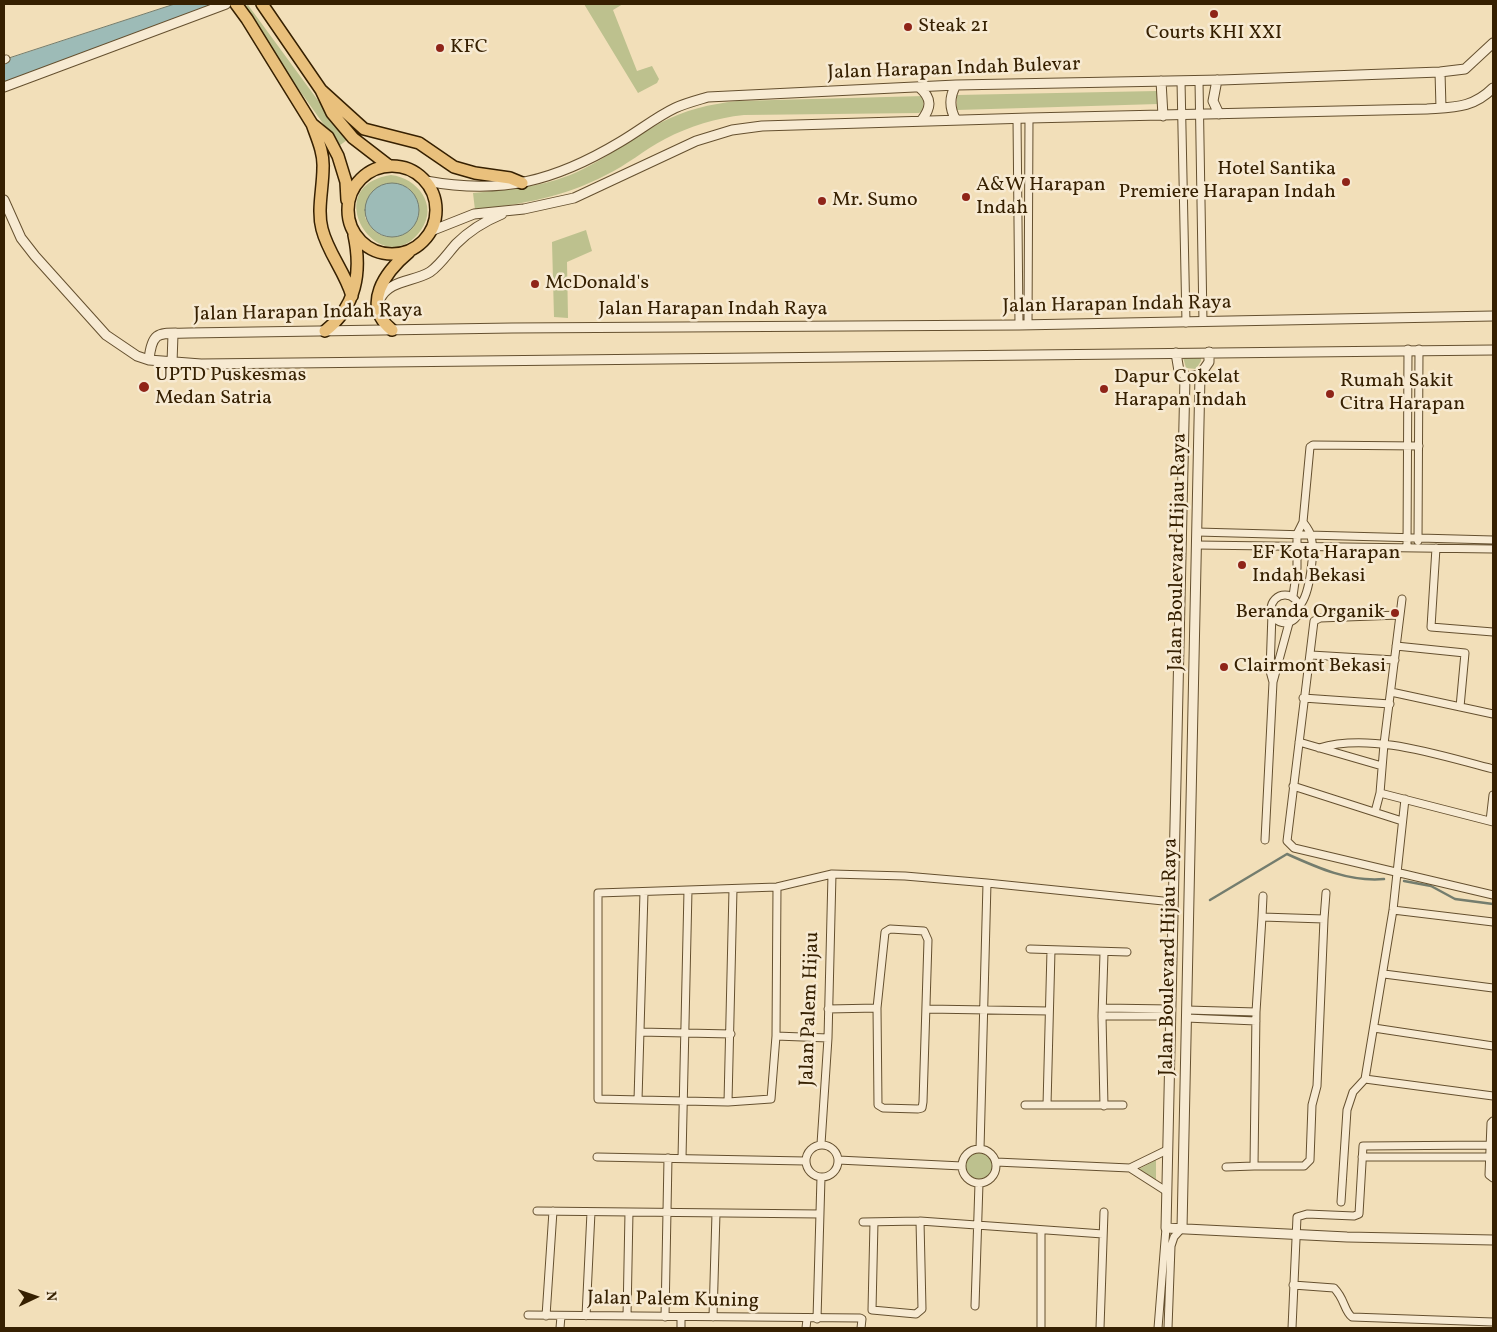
<!DOCTYPE html>
<style>
body{margin:0}
#map{position:relative;width:1497px;height:1332px;overflow:hidden;background:#f2dfb9;font-family:Vollkorn,serif}
canvas{display:block}
.frame{position:absolute;inset:0;border:5px solid #362001;pointer-events:none}
.north{position:absolute;left:10px;top:1272px;width:50px;height:50px;-webkit-text-stroke:4px #f7ead2;paint-order:stroke;rotate:87deg;font-size:14px;font-weight:700;line-height:20px;text-align:center;color:#362001}
.north::after{content:'';display:block;margin:auto;width:18px;height:22px;background:#362001;clip-path:polygon(50% 0,100% 100%,50% 72%,0 100%)}
</style>
<div id="map">
<canvas width="1497" height="1332"></canvas>
<div class="frame"></div>
<div class="north">N</div>
</div>
<script>
const c = document.querySelector('canvas').getContext('2d');
c.lineJoin = 'round';
function paint(path, color) {
  c.fillStyle = color;
  c.fill(path, 'evenodd');
}
function stroke(path, color, width, dash) {
  c.strokeStyle = color;
  c.lineWidth = width;
  c.lineCap = dash ? 'butt' : 'round';
  c.setLineDash(dash || []);
  c.stroke(path);
}
function drawText(font, color, halo, rows, align = 'center') {
  c.font = font + ' Vollkorn,serif';
  c.lineWidth = 5;
  c.setLineDash([]);
  c.textBaseline = 'middle';
  c.strokeStyle = halo;
  c.fillStyle = color;
  for (const [text, x, y, turn = 0] of rows) {
    c.save();
    c.translate(x, y);
    c.rotate((+turn || 0) * Math.PI / 180);
    c.textAlign = isNaN(turn) ? turn : align;
    if (halo) c.strokeText(text, 0, 0);
    c.fillText(text, 0, 0);
    c.restore();
  }
}
paint(new Path2D(`
 M584,4H623L613,10L637,71L652,66L659,79L657,83L638,93Z
 M248,5L347,140L339,146L241,8Z
 M1157,91L1158,104L957,110V95Z
 M924,96L923,110L919,113L744,115C716,118 690,126 665,139C644,150 627,165 606,175C564,197 522,204 475,210L473,193C501,190 530,188 556,180C595,168 625,142 660,123C685,110 710,104 737,101Z
 M391,175C417,178 439,205 421,230C382,286 315,187 391,175ZM407,187C444,220 384,263 365,217Z
 M586,230L592,251L567,262L568,318L554,317L552,242Z
 M1201,356V361L1196,369L1186,368L1183,357Z
 M962 1166a17 17 0 1 1 34 0a17 17 0 1 1-34 0Z
 M1156,1160V1180L1139,1169Z`), '#bdc18e');
const water = new Path2D(`
 M175,4H226L4,87V60Z
 M365 210a27 27 0 1 1 54 0a27 27 0 1 1-54 0Z`);
paint(water, '#9dbbb7');
stroke(water, '#747d6e', 1);
stroke(new Path2D(`
 M1404,881L1431,886L1455,899L1493,904
 M1210,900L1287,854C1318,868 1349,882 1384,879`), '#747d6e', 2.5);
const minor = new Path2D(`
 M4,60L6,59
 M1181,81L1186,323
 M1199,81L1203,322
 M1017,118L1019,325
 M1028,325L1029,118
 M1197,532L1493,540
 M1418,541L1419,349
 M1197,545L1493,549
 M1407,548L1408,349
 M1436,548L1431,627L1493,632
 M1271 609a14 14 0 1 1 28 0a14 14 0 1 1-28 0Z
 M1293,596L1297,568V534L1303,522L1310,447L1313,445L1419,446
 M1402,599L1384,744L1380,793L1493,822
 M1300,605C1310,594 1315,551 1311,536C1310,531 1306,526 1303,522
 M1399,615L1320,618L1314,621L1287,841L1294,848L1493,895
 M1396,646L1465,653L1460,707
 M1311,655L1395,660
 M1273,682L1289,623
 M1391,692L1493,714
 M1303,698L1390,704
 M1299,742L1382,766
 M1319,748C1372,732 1441,756 1493,769
 M1293,786L1402,821
 M1375,812L1380,793
 M1490,821L1493,795
 M1265,840L1273,682L1270,671L1272,613
 M777,887L776,1036L771,1099L728,1102L598,1099V893L777,887L832,874L905,876L987,883L1173,902
 M1393,910L1493,922
 M1262,917L1324,919L1317,1086L1312,1105L1310,1160L1304,1166H1254L1256,1012Z
 M1262,917L1263,896
 M1324,919L1326,893
 M890,929L924,931L928,940L923,1102L922,1108L918,1109L883,1108L878,1105L877,1008L885,932Z
 M1030,949L1127,952
 M1384,974L1493,988
 M1103,1008L1171,1009
 M828,1009L877,1008
 M927,1009L1049,1011
 M1187,1010L1256,1012
 M1102,1016H1170
 M1186,1018L1256,1021
 M1374,1028L1493,1046
 M640,1032L731,1034
 M776,1036L828,1038
 M1365,1079L1493,1096
 M638,1100L644,892
 M728,1102L733,889
 M1025,1105H1123
 M1047,1105L1051,950
 M1104,1106L1102,1016L1104,953
 M1493,1121L1491,1123L1489,1175L1493,1178
 M821,1144L828,1038L832,874
 M806 1161a16 16 0 1 1 32 0a16 16 0 1 1-32 0Z
 M962 1166a17 17 0 1 1 34 0a17 17 0 1 1-34 0Z
 M980,1149L987,883
 M597,1157L805,1161
 M1362,1157H1490
 M682,1158L688,890
 M838,1160L962,1166
 M996,1162L1130,1168L1167,1150
 M1226,1167L1254,1166
 M1130,1168L1166,1191
 M1341,1202L1347,1110L1353,1092L1365,1079L1393,910L1405,799
 M537,1211L820,1214
 M863,1222L920,1221L1103,1234
 M874,1222L872,1310L916,1314L922,1309L920,1221
 M1041,1231V1328
 M1293,1285L1334,1288C1345,1299 1344,1311 1352,1317L1493,1322
 M975,1306L979,1183
 M528,1315L860,1318L862,1319L861,1328
 M546,1316L553,1211
 M586,1316L591,1212
 M627,1316L629,1212
 M665,1317L668,1158
 M713,1317L716,1213
 M817,1319L821,1177
 M560,1328L561,1316
 M681,1328V1317
 M806,1328L807,1319
 M1100,1328L1104,1212
 M1158,1328L1166,1228
 M1168,1328L1171,1246L1174,1237L1182,1228
 M1292,1328L1297,1217L1307,1214L1354,1216L1359,1214L1363,1146L1490,1145`);
const tertiary = new Path2D(`
 M1440,72L1441,108
 M1217,80L1213,101L1219,114
 M1161,81L1163,116
 M4,87L226,4
 M919,87C933,99 931,108 921,121
 M956,120C949,108 949,97 956,85
 M426,181C502,195 555,181 620,142C639,131 656,117 675,108C686,103 698,100 708,97L956,85L1221,80L1440,72L1465,69L1493,43
 M4,200L21,238L35,256L106,335L137,356L149,360L201,364L1493,350
 M431,231L474,214L524,209L574,198L696,141L732,130L762,126L1029,118L1427,109C1455,107 1473,108 1493,88
 M380,299C389,280 413,282 430,272C440,265 448,253 456,244C469,231 485,221 502,214
 M1176,353L1179,371L1188,377L1200,375L1209,362V352
 M149,360C152,328 161,334 189,333L512,328L1019,325L1493,316
 M172,363L173,334
 M1185,377L1166,1228L1347,1237L1493,1240
 M1182,1228L1200,375`);
const trunk = new Path2D(`
 M236,4L247,19L312,124L328,137L338,156L346,182L347,200
 M262,4L321,90L332,113L353,138L388,165
 M321,90L364,129L419,143L454,167L475,173L510,178L522,183
 M312,124C317,138 324,153 323,168C323,188 317,210 322,229C328,253 345,272 352,296
 M348 210a44 44 0 1 1 88 0a44 44 0 1 1-88 0Z
 M392,330C361,305 385,272 409,252
 M325,331C356,307 362,272 354,235`);
stroke(minor, '#65502f', 9);
stroke(tertiary, '#65502f', 11);
stroke(trunk, '#362001', 14);
stroke(minor, '#f7ead2', 7);
stroke(tertiary, '#f7ead2', 9);
stroke(trunk, '#e9c07c', 11);
for (const [x, y, r, color] of [
 [1214,14,5,"#8f2418"],
 [908,27,5,"#8f2418"],
 [440,48,5,"#8f2418"],
 [1346,182,5,"#8f2418"],
 [966,197,5,"#8f2418"],
 [822,201,5,"#8f2418"],
 [535,284,5,"#8f2418"],
 [144,387,6,"#8f2418"],
 [1104,389,5,"#8f2418"],
 [1330,394,5,"#8f2418"],
 [1242,565,5,"#8f2418"],
 [1395,613,5,"#8f2418"],
 [1224,667,5,"#8f2418"]
]) {
  const dot = new Path2D();
  dot.arc(x, y, r, 0, 2 * Math.PI);
  c.fillStyle = color;
  c.fill(dot);
  stroke(dot, '#f7ead2', 2);
}
drawText('20px', '#362001', '#f7ead2', [
 ["Steak 21",918,27],
 ["Courts KHI XXI",1214,34,"center"],
 ["KFC",450,48],
 ["Hotel Santika",1336,170,"right"],
 ["Premiere Harapan Indah",1336,193,"right"],
 ["A&W Harapan",976,186],
 ["Indah",976,209],
 ["Mr. Sumo",832,201],
 ["McDonald's",545,284],
 ["UPTD Puskesmas",155,376],
 ["Medan Satria",155,399],
 ["Dapur Cokelat",1114,378],
 ["Harapan Indah",1114,401],
 ["Rumah Sakit",1340,382],
 ["Citra Harapan",1340,405],
 ["EF Kota Harapan",1252,554],
 ["Indah Bekasi",1252,577],
 ["Beranda Organik",1385,613,"right"],
 ["Clairmont Bekasi",1234,667]
], 'left');
drawText('20px', '#362001', '#f7ead2', [
 ["Jalan Harapan Indah Bulevar",954,70,-2],
 ["Jalan Harapan Indah Raya",1117,306,-1],
 ["Jalan Harapan Indah Raya",713,310],
 ["Jalan Harapan Indah Raya",308,314,-1],
 ["Jalan Boulevard Hijau Raya",1179,552,-89],
 ["Jalan Boulevard Hijau Raya",1170,957,-89],
 ["Jalan Palem Hijau",811,1009,-88],
 ["Jalan Palem Kuning",673,1301,1]
]);
</script>
